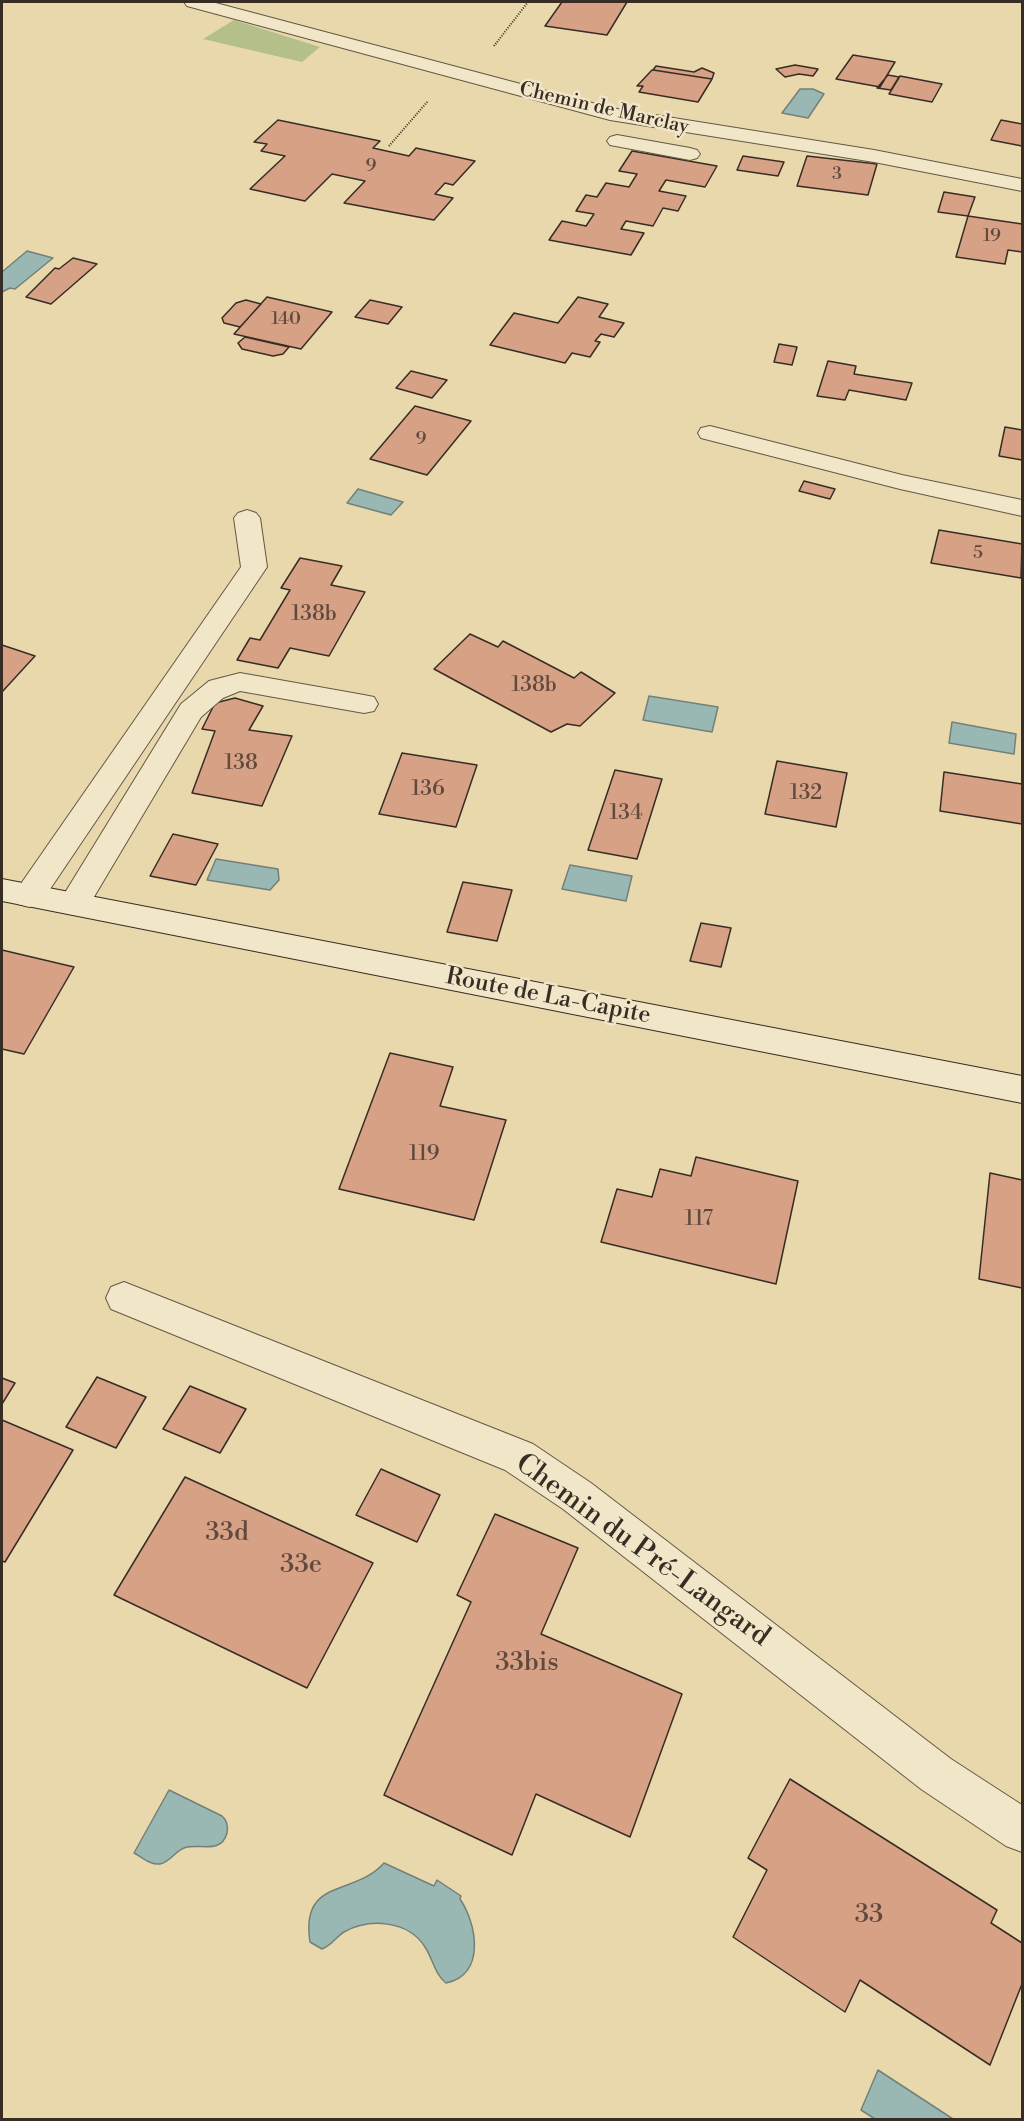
<!DOCTYPE html>
<meta charset="utf-8">
<style>
body{margin:0}
#map{position:relative;width:1024px;height:2121px;overflow:hidden;background:#e9d8ab;font-family:"Libre Bodoni",serif}
canvas{display:block}
.frame{position:absolute;inset:0;border:3px solid #382d25;pointer-events:none}
</style>
<div id="map">
<canvas width="1024" height="2121"></canvas>
<div class="frame"></div>
</div>
<script>
const c = document.querySelector('canvas').getContext('2d');
c.lineJoin = 'round';
function paint(path, color) {
  c.fillStyle = color;
  c.fill(path, 'evenodd');
}
function stroke(path, color, width, dash) {
  c.strokeStyle = color;
  c.lineWidth = width;
  c.lineCap = dash ? 'butt' : 'round';
  c.setLineDash(dash || []);
  c.stroke(path);
}
function drawText(font, color, halo, rows, align = 'center') {
  c.font = font + ' "Libre Bodoni",serif';
  c.lineWidth = 5;
  c.setLineDash([]);
  c.textBaseline = 'middle';
  c.strokeStyle = halo;
  c.fillStyle = color;
  for (const [text, x, y, turn = 0] of rows) {
    c.save();
    c.translate(x, y);
    c.rotate((+turn || 0) * Math.PI / 180);
    c.textAlign = isNaN(turn) ? turn : align;
    if (halo) c.strokeText(text, 0, 0);
    c.fillText(text, 0, 0);
    c.restore();
  }
}
paint(new Path2D(`
 M234,20L320,47L302,62L203,39Z`), '#b5bf8a');
const water = new Path2D(`
 M800,89H813L824,94L808,118L782,113Z
 M27,251L53,258L15,289L10,288L2,292V272Z
 M358,489L403,502L391,515L347,503Z
 M649,696L718,707L712,732L643,720Z
 M952,722L1016,734L1014,754L949,743Z
 M216,859L278,869L279,880L270,890L207,880Z
 M570,865L632,876L626,901L562,889Z
 M169,1790L222,1816C227,1820 228,1827 227,1833C221,1854 202,1844 187,1847C176,1849 171,1862 160,1864C150,1865 142,1857 134,1853Z
 M384,1863L434,1886L437,1880L461,1896L460,1899C477,1924 486,1975 446,1983C434,1973 433,1959 425,1947C408,1920 369,1918 344,1932C336,1937 331,1946 322,1949L310,1942C300,1877 354,1897 384,1863Z
 M878,2070L953,2119H875L861,2110Z`);
paint(water, '#9ab8b3');
stroke(water, '#73807a', 1.5);
const building = new Path2D(`
 M562,2H627L607,35L545,26Z
 M853,55L895,62L880,87L836,79Z
 M795,65L818,69L813,76L799,74L785,77L776,69Z
 M656,66L694,72L702,68L714,73L712,79L653,70Z
 M652,70H653L712,79L698,102L639,92L643,86H637Z
 M888,75L899,77L891,90L877,88Z
 M900,76L942,84L932,102L889,94Z
 M278,120L380,141L373,148L409,156L416,148L475,161L453,185L445,183L435,194L453,198L434,220L344,203L365,181L332,174L305,201L250,189L285,156L261,151L267,144L254,142Z
 M1001,120L1022,124V146L991,140Z
 M632,151L717,166L705,187L666,180L659,191L686,196L678,211L663,208L653,226L626,221L621,229L644,233L631,255L549,240L562,221L586,226L594,214L576,211L586,195L597,197L606,183L629,187L637,174L619,171Z
 M743,156L784,162L778,176L737,170Z
 M807,156L877,164L868,195L797,186Z
 M944,192L975,197L968,216L938,212Z
 M968,216L1022,224V252L1008,250L1005,264L956,257Z
 M73,258L97,264L51,304L26,297L55,268L59,269Z
 M267,297L332,312L301,349L234,334Z
 M578,297L608,304L599,317L624,323L614,337L601,334L595,341L600,342L590,357L572,353L565,363L490,345L514,313L558,323Z
 M246,300L261,304L240,327L224,323L222,318L236,303Z
 M370,300L402,307L388,324L355,317Z
 M245,337L289,347L283,354L273,356L242,349L238,343Z
 M779,344L797,347L792,365L774,362Z
 M828,361L856,366L854,374L912,383L906,400L849,390L845,400L817,396Z
 M411,371L447,380L432,398L396,388Z
 M415,406L471,421L427,475L370,459Z
 M1005,427L1022,430V460L999,456Z
 M804,481L835,489L830,499L799,491Z
 M939,530L1022,544L1021,578L931,563Z
 M300,558L342,566L331,585L365,592L329,656L290,648L278,668L237,660L250,638L260,640L290,590L281,588Z
 M470,634L498,647L503,641L574,678L581,672L615,693L580,726L567,724L551,732L434,669Z
 M2,645L35,656L2,692Z
 M235,698L263,706L249,730L292,736L262,806L192,793L215,731L202,729L215,703Z
 M402,753L477,765L456,827L379,814Z
 M777,761L847,773L836,827L765,814Z
 M615,770L662,779L637,859L588,850Z
 M944,772L1022,784V824L940,811Z
 M173,834L218,844L196,885L150,876Z
 M463,882L512,890L497,941L447,932Z
 M701,923L731,928L721,967L690,961Z
 M2,950L74,967L24,1054L2,1049Z
 M390,1053L453,1067L440,1106L506,1120L474,1220L339,1189Z
 M696,1157L798,1181L776,1284L601,1242L617,1189L652,1197L660,1169L691,1176Z
 M990,1173L1022,1180V1288L979,1279Z
 M97,1377L146,1397L116,1448L66,1427Z
 M2,1378L15,1383L2,1404Z
 M190,1386L246,1409L220,1453L163,1429Z
 M2,1420L73,1450L5,1562L2,1561Z
 M381,1469L440,1495L417,1542L356,1515Z
 M185,1477L373,1563L307,1688L114,1595Z
 M495,1514L578,1548L541,1634L682,1694L630,1837L536,1794L512,1855L384,1795L471,1602L457,1595Z
 M790,1779L997,1910L991,1923L1022,1943V1984L990,2065L860,1980L845,2012L733,1937L767,1870L748,1858Z`);
paint(building, '#d7a186');
stroke(building, '#382d25', 1.5);
const lane = new Path2D(`
 M617,135L690,148L697,150L700,154L697,158L690,160L610,145L607,141L610,137Z
 M710,426L902,475L1022,500V516L900,489L701,438L698,433L701,428Z
 M247,510L256,513L260,518L267,567L40,904L29,907L18,904L14,896L18,888L241,567L234,518L238,513Z
 M240,673L364,695L374,697L378,704L374,711L364,713L240,691L223,698L201,717L85,912L74,915L63,912L59,904L63,896L181,704L209,681Z`);
const street = new Path2D(`
 M184,2H212L611,108L874,150L1022,179V191L874,162L610,120L187,6Z
 M124,1282L533,1444L591,1483L951,1759L1022,1805V1852L1006,1846L921,1789L563,1509L505,1470L111,1309L106,1298L111,1287Z`);
const secondary = new Path2D(`
 M2,879L1022,1076V1103L2,901Z`);
stroke(lane, '#645846', 2);
stroke(street, '#645846', 2);
stroke(secondary, '#382d25', 2);
stroke(new Path2D(`
 M494,46L528,2
 M389,146L428,101`), '#382d25', 2, [1, 1.5]);
paint(lane, '#f1e6c8');
paint(street, '#f1e6c8');
paint(secondary, '#f1e6c8');
drawText('18px', '#604a3d', null, [
 ["9",371,167],
 ["3",837,175],
 ["19",992,237],
 ["140",286,320],
 ["9",421,440],
 ["5",978,554]
]);
drawText('20px', '#382d25', '#f1e6c8', [
 ["Chemin de Marclay",604,109,13]
]);
drawText('21px', '#604a3d', null, [
 ["138b",314,615],
 ["138b",534,686],
 ["138",241,764],
 ["136",428,790],
 ["132",806,794],
 ["134",626,814],
 ["119",424,1155],
 ["117",699,1220]
]);
drawText('24px', '#382d25', '#f1e6c8', [
 ["Route de La-Capite",548,997,11]
]);
drawText('26px', '#604a3d', null, [
 ["33d",227,1534],
 ["33e",301,1566],
 ["33bis",527,1664],
 ["33",869,1916]
]);
drawText('28px', '#382d25', '#f1e6c8', [
 ["Chemin du Pré-Langard",642,1551,36]
]);
</script>
